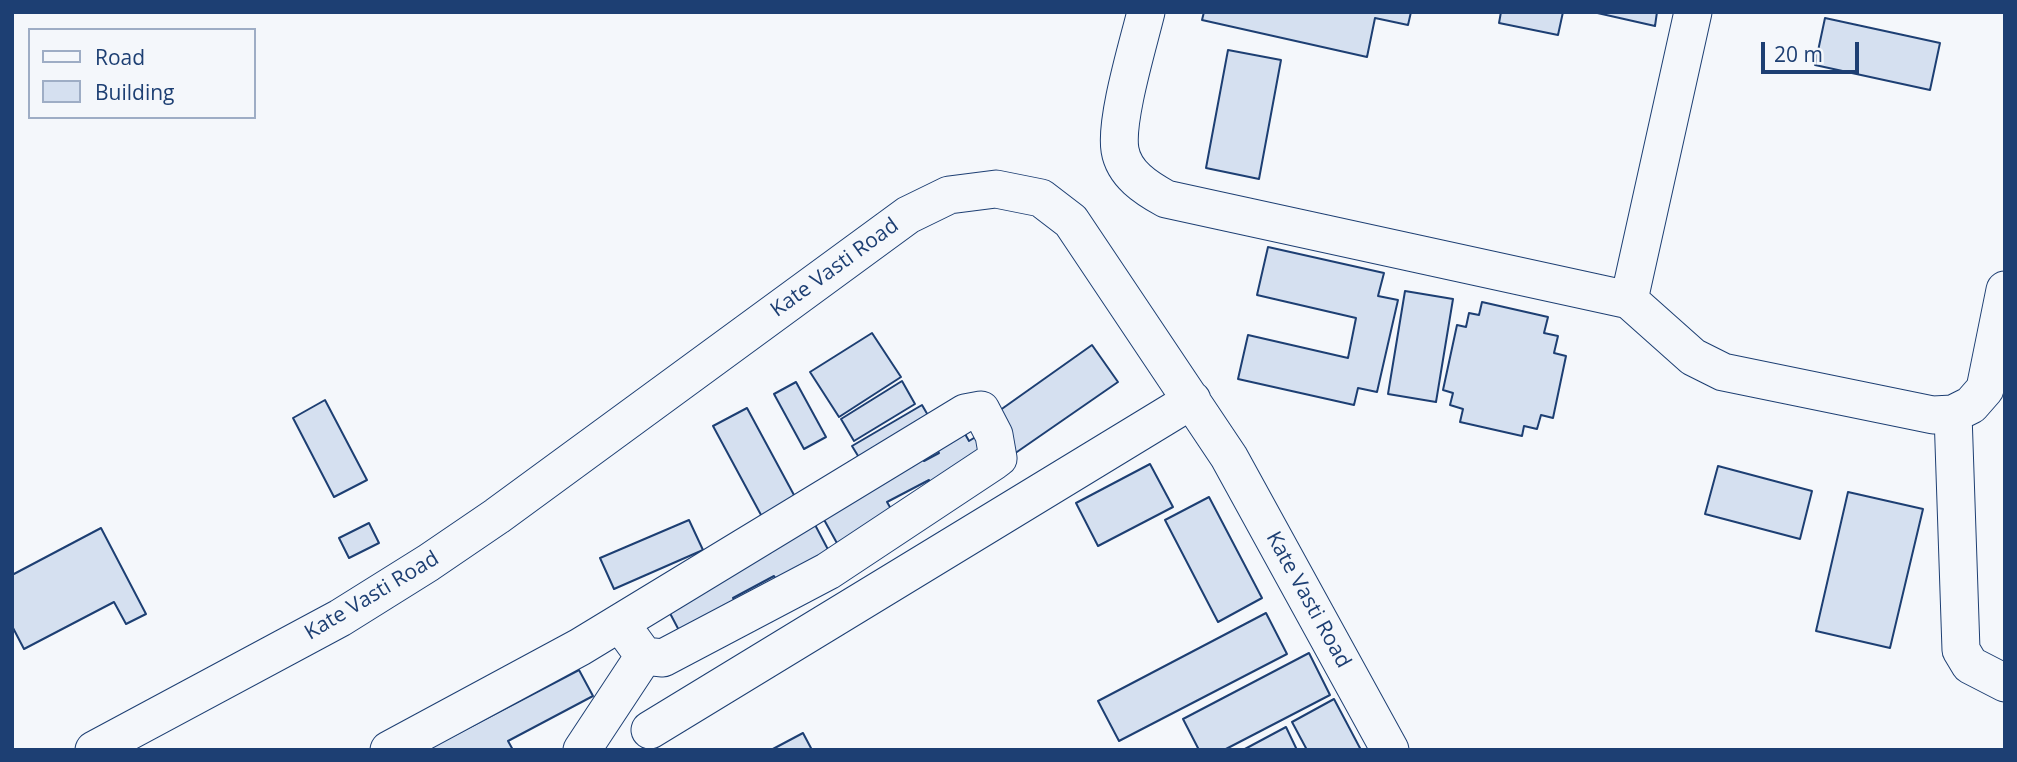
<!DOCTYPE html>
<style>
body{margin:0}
#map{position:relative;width:2017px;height:762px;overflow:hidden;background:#f4f7fb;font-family:"Open Sans",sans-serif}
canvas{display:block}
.frame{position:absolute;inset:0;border:14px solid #1d3f73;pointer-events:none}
.legend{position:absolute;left:28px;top:28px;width:228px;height:91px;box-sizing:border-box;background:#f4f7fb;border:2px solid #9eadc5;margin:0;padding:9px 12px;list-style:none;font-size:21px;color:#1d3f73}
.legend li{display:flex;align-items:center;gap:14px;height:35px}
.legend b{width:35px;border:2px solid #9eadc5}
.scale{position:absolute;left:1761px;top:42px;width:98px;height:32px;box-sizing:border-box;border:4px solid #1d3f73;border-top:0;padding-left:9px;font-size:21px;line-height:24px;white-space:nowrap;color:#1d3f73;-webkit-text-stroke:5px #f4f7fb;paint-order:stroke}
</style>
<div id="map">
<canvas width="2017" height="762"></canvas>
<div class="frame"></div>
<ul class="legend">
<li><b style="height:9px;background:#f4f7fb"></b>Road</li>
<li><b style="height:19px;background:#d5e0f0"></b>Building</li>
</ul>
<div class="scale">20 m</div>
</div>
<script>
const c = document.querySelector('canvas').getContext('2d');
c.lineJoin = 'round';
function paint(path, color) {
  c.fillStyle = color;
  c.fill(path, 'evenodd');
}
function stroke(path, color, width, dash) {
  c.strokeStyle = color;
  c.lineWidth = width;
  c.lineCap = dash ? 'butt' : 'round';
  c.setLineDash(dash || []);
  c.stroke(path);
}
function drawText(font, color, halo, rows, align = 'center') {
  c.font = font + ' "Open Sans",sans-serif';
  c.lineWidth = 5;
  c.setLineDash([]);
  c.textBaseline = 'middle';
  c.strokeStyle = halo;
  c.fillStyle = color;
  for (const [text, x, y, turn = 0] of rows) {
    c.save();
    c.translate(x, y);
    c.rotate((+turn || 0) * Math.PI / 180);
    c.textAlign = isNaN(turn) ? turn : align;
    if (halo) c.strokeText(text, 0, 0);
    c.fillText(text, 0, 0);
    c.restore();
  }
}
const building = new Path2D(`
 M1204,12H1411L1408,25L1375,18L1367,57L1202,20Z
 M1501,12H1563L1558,35L1499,23Z
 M1593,12H1657L1655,26Z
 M1825,18L1940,43L1930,90L1815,65Z
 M1228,50L1281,60L1259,179L1206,168Z
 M1268,247L1384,273L1378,296L1398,300L1377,392L1358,388L1354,405L1238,379L1248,335L1348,358L1356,318L1257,295Z
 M1405,291L1453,299L1436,402L1388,394Z
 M1482,302L1548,317L1544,333L1558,336L1554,353L1566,356L1553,418L1541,415L1537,429L1524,426L1522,436L1460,422L1463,409L1450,405L1453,393L1443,390L1457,325L1466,327L1469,313L1479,315Z
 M872,333L901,377L839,417L810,372Z
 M1092,345L1118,382L1014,454L989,418Z
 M902,381L915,404L854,441L841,419Z
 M796,382L826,437L804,449L774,394Z
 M325,400L367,480L334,497L293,418Z
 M922,405L936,429L866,469L852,446Z
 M747,408L801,508L767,526L713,426Z
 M960,425L969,441L982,433L996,458L935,492L929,480L887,502L894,514L838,545L822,516L918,449L924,461L939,453L932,441Z
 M1150,464L1173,507L1098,546L1076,503Z
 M1718,466L1812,491L1800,539L1705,514Z
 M1848,492L1923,509L1890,648L1816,631Z
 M1209,497L1262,598L1218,622L1165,520Z
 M689,520L703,550L614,589L600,558Z
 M813,521L833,559L780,587L774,576L733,598L739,609L683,638L663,600Z
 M369,523L379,543L349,558L339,538Z
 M101,528L146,614L126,624L114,602L24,649L12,626V575Z
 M1266,613L1287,654L1119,741L1098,701Z
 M1309,653L1330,695L1224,750H1199L1183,719Z
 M579,670L593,696L508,741L513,750H426Z
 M1334,699L1361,750H1307L1292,722Z
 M1286,727L1297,750H1243Z
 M803,733L812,750H771Z`);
paint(building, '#d5e0f0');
stroke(building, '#1d3f73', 2);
const minor = new Path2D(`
 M1146,12C1138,45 1115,120 1120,150C1124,174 1146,188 1166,199L1629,300L1693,357L1723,372L1933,415L1953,414L1971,405L1985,389L2005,290
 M1629,300L1693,12
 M1953,414L1961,650L1970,665L2005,683
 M650,730L1192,400
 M94,750L340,618L428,563L497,516L908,215L949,195L996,189L1041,198L1071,221L1229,457L1390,750
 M389,750L580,647L965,413L981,410L994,435L998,458L994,461L828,571L663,658L644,656L628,634L623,621
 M582,750L644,656`);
stroke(minor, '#1d3f73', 39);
stroke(minor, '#f4f7fb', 37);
drawText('21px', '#1d3f73', '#f4f7fb', [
 ["Kate Vasti Road",835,268,-36],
 ["Kate Vasti Road",372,596,-31],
 ["Kate Vasti Road",1308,600,61]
]);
</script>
